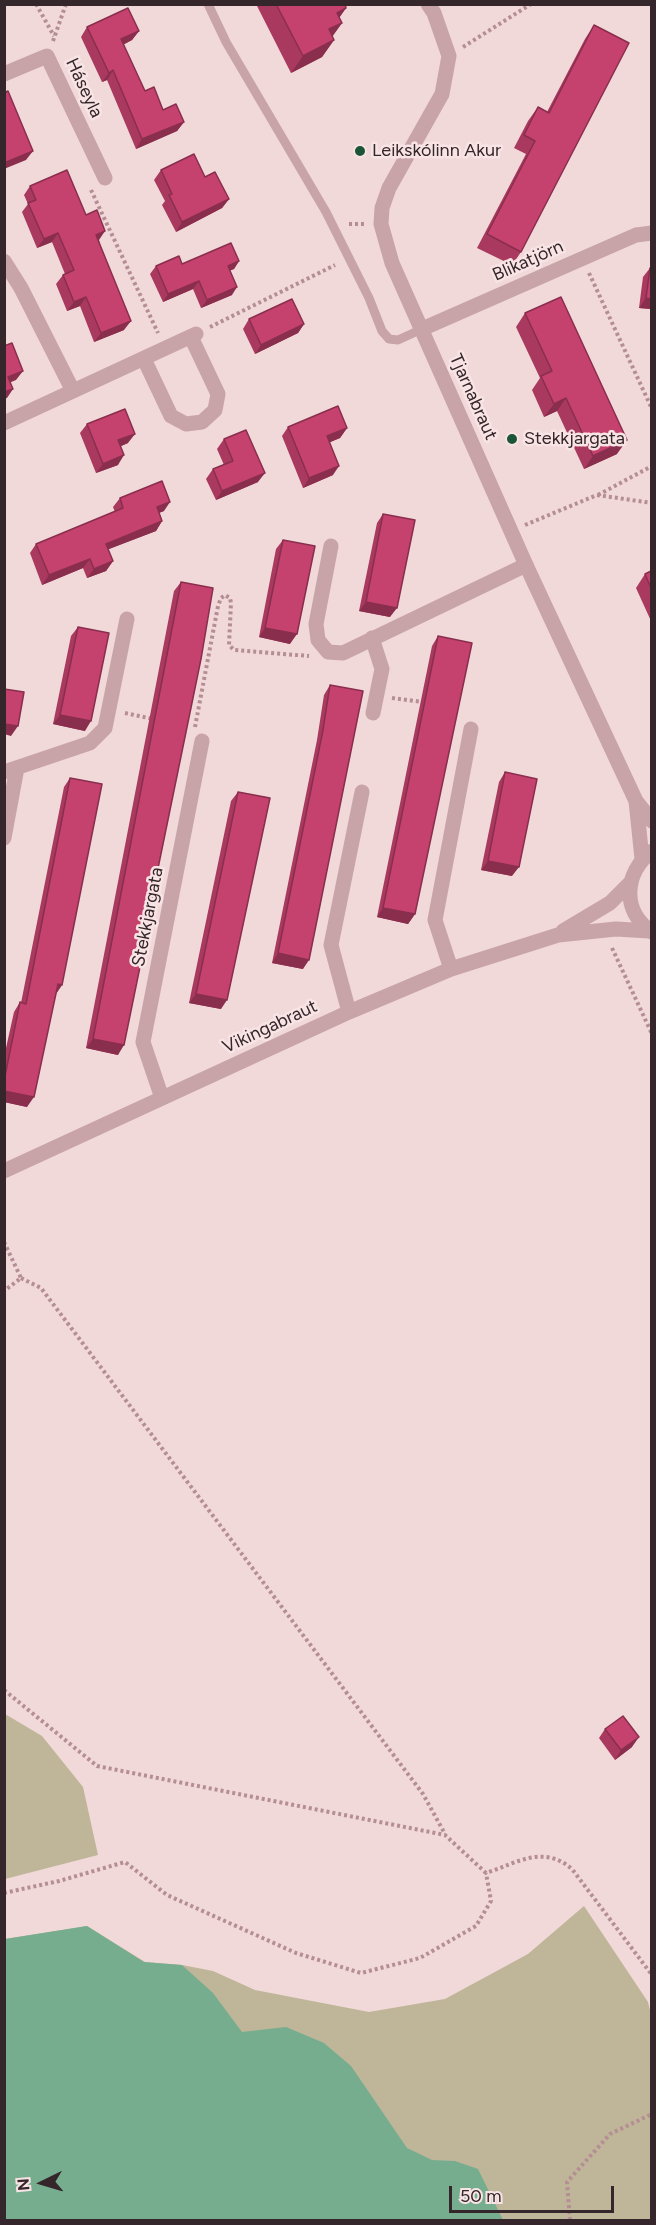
<!DOCTYPE html>
<meta charset="utf-8">
<style>
body{margin:0}
#map{position:relative;width:656px;height:2225px;overflow:hidden;background:#f1d8d9;font-family:Figtree,sans-serif}
canvas{display:block}
.frame{position:absolute;inset:0;border:6px solid #34262a;pointer-events:none}
.north{position:absolute;left:12px;top:2153px;width:60px;height:60px;-webkit-text-stroke:4px #f9e4e5;paint-order:stroke;rotate:265deg;font-size:16px;font-weight:700;line-height:24px;text-align:center;color:#34262a}
.north::after{content:'';display:block;margin:auto;width:21px;height:27px;background:#34262a;clip-path:polygon(50% 0,100% 100%,50% 72%,0 100%)}
.scale{position:absolute;left:449px;top:2186px;width:165px;height:27px;box-sizing:border-box;border:3px solid #34262a;border-top:0;padding-left:8px;font-size:18px;line-height:21px;white-space:nowrap;color:#34262a;-webkit-text-stroke:4px #f9e4e5;paint-order:stroke}
</style>
<div id="map">
<canvas width="656" height="2225"></canvas>
<div class="frame"></div>
<div class="north">N</div>
<div class="scale">50 m</div>
</div>
<script>
const c = document.querySelector('canvas').getContext('2d');
c.lineJoin = 'round';
function paint(path, color) {
  c.fillStyle = color;
  c.fill(path, 'evenodd');
}
function stroke(path, color, width, dash) {
  c.strokeStyle = color;
  c.lineWidth = width;
  c.lineCap = dash ? 'butt' : 'round';
  c.setLineDash(dash || []);
  c.stroke(path);
}
function drawText(font, color, halo, rows, align = 'center') {
  c.font = font + ' Figtree,sans-serif';
  c.lineWidth = 5;
  c.setLineDash([]);
  c.textBaseline = 'middle';
  c.strokeStyle = halo;
  c.fillStyle = color;
  for (const [text, x, y, turn = 0] of rows) {
    c.save();
    c.translate(x, y);
    c.rotate((+turn || 0) * Math.PI / 180);
    c.textAlign = isNaN(turn) ? turn : align;
    if (halo) c.strokeText(text, 0, 0);
    c.fillText(text, 0, 0);
    c.restore();
  }
}
paint(new Path2D(`
 M5,1714L42,1736L83,1787L98,1855L5,1879Z
 M584,1906L648,2002L652,2019L651,2220H5V1939L87,1926L145,1962L182,1965L213,1971L255,1990L369,2012L445,1999L528,1954Z`), '#bfb598');
paint(new Path2D(`
 M87,1926L144,1962L182,1965L213,1993L242,2032L286,2027L324,2043L351,2066L407,2148L432,2160L455,2161L478,2169L503,2220H5V1939Z`), '#77ad8f');
stroke(new Path2D(`
 M36,4L54,36
 M53,41L66,4
 M463,47L531,4
 M91,190L158,333
 M349,224H365
 M589,273L652,409
 M210,327L335,265
 M598,495L652,466
 M525,525L597,495L652,503
 M392,698L423,702
 M125,713L153,719
 M195,727L218,606L221,598L225,595L230,598L231,603L229,645L234,650L309,656
 M612,948L652,1034
 M4,1242L21,1278L4,1291
 M21,1278L41,1288L423,1794L445,1834
 M4,1690L97,1766L445,1835L486,1873C517,1863 543,1844 572,1869L652,1975
 M4,1893L59,1881L125,1862L167,1895L296,1953L361,1973L420,1958L476,1926L491,1901L486,1873
 M570,2220L567,2182L610,2134L652,2114`), '#b48e94', 4, [3, 3]);
stroke(new Path2D(`
 M208,4L226,42L326,212L369,298L382,331L389,339L398,340L422,329`), '#c8a4a9', 9);
stroke(new Path2D(`
 M4,74L47,56L105,178
 M4,261L21,288L73,391
 M422,329L636,235L652,233
 M144,359L171,416L186,424L202,422L215,410L218,394L191,337
 M4,423L196,334
 M331,546L316,624L318,640L328,652L343,653L526,565
 M372,638L382,669L373,713
 M4,772L90,743L105,728L127,619
 M4,838L17,768
 M563,931L610,903L630,883
 M451,969L435,920L471,729
 M349,1012L331,945L362,792
 M162,1098L143,1042L202,741
 M4,1171L349,1012L451,969L558,935L616,929L649,931`), '#c8a4a9', 15);
stroke(new Path2D(`
 M428,4L434,13L449,56L442,94L389,188L382,208L381,224L392,263L526,565L636,801L652,821
 M636,801L642,859
 M652,851C624,873 621,911 652,932`), '#c8a4a9', 15);
paint(new Path2D(`
 M256,4H345L346,8L339,18L342,23L332,36L334,40L322,57L291,73Z
 M594,25L521,252L512,265L477,248L526,154L514,148L528,121L538,107L547,112L585,39Z
 M87,27L139,31L132,40L123,45L145,91L163,110L184,122L177,131L136,149L107,80L102,82L81,37Z
 M161,170L205,177L229,199L222,208L176,232L162,205L165,201L154,180Z
 M30,186L86,215L99,240L124,330L94,342L80,306L67,311L56,284L63,275L65,274L52,242L37,248L22,212L28,204L24,195Z
 M239,261L234,269L230,270L232,295L201,308L193,289L163,302L150,274L156,266Z
 M650,268H651V309L639,308L643,277Z
 M525,313L617,454L584,469L557,411L544,417L532,390L540,378L516,327Z
 M249,319L304,324L298,333L255,354L243,329Z
 M87,424L128,443L121,446L118,465L96,473L80,433Z
 M288,427L347,428L340,438L330,442L333,475L303,488L282,436Z
 M224,439L258,482L216,500L206,479L213,469L224,465L217,449Z
 M120,498L164,511L159,513L162,521L156,531L108,549L113,561L106,571L87,578L83,568L42,585L30,553L36,544L115,512L113,507Z
 M383,514L390,617L359,611L377,523Z
 M283,540L290,644L259,637L276,549Z
 M651,571V621L636,588L645,574Z
 M181,582L118,1055L86,1048L174,591Z
 M78,627L85,731L53,724L71,636Z
 M438,636L415,914L408,924L377,917L432,646Z
 M330,685L303,969L272,963L317,740L324,695Z
 M505,772L512,876L481,870L499,782Z
 M70,778L62,985L56,994L27,1107L4,1102V1057L14,1012L20,1002L21,1003L64,787Z
 M238,792L221,1009L189,1003L231,801Z
 M605,1729L632,1747L615,1760L599,1738Z`), '#a9395f');
paint(new Path2D(`
 M346,8L334,25L337,13Z
 M342,23L330,40L329,29Z
 M139,31L132,40L114,49L121,39Z
 M334,40L322,57L291,73L303,56Z
 M113,70L107,80L102,82L109,73Z
 M184,122L177,131L136,149L142,139Z
 M33,151L26,160L4,169V163Z
 M229,199L222,208L176,232L182,222Z
 M105,231L99,240L89,244L96,235Z
 M58,233L52,242L37,248L44,239Z
 M239,261L234,269L222,274L228,266Z
 M199,281L193,289L163,302L168,294Z
 M237,287L232,295L201,308L207,300Z
 M86,297L80,306L67,311L74,302Z
 M646,298L651,299V309L639,308Z
 M131,321L124,330L94,342L101,333Z
 M304,324L298,333L255,354L261,345Z
 M23,371L16,380L4,385L8,377Z
 M13,389L7,398L4,399V392Z
 M566,398L557,411L544,417L554,404Z
 M347,428L340,438L321,446L327,436Z
 M135,434L128,443L112,450L118,440Z
 M627,440L617,454L584,469L593,456Z
 M124,455L118,465L96,473L103,464Z
 M339,466L333,475L303,488L309,478Z
 M265,473L258,482L216,500L222,491Z
 M170,502L164,511L150,516L157,507Z
 M162,521L156,531L99,553L106,544Z
 M90,559L83,568L42,585L49,575Z
 M113,561L106,571L87,578L94,569Z
 M366,602L397,608L390,617L359,611Z
 M265,628L297,634L290,644L259,637Z
 M60,715L91,721L85,731L53,724Z
 M4,724L18,726L11,736L4,734Z
 M488,861L519,867L512,876L481,870Z
 M383,908L415,914L408,924L377,917Z
 M278,953L309,960L303,969L272,963Z
 M58,984L62,985L55,995Z
 M196,994L227,1000L221,1009L189,1003Z
 M93,1039L124,1045L118,1055L86,1048Z
 M4,1091L34,1097L27,1107L4,1102Z
 M639,1737L632,1747L615,1760L621,1750Z`), '#8a2e4e');
const building = new Path2D(`
 M276,4H345L346,8L337,13L342,23L329,29L334,40L303,56Z
 M128,8L139,31L121,39L145,91L154,87L163,110L176,104L184,122L142,139L113,70L109,73L87,27Z
 M594,25L629,43L521,252L487,234L535,141L524,135L538,107L549,113Z
 M8,91L33,151L4,163V93Z
 M194,154L205,177L215,172L229,199L182,222L169,195L172,194L161,170Z
 M67,170L86,215L97,210L105,231L96,235L131,321L101,333L86,297L74,302L63,275L74,270L58,233L44,239L28,203L36,200L30,186Z
 M231,243L239,261L228,266L237,287L207,300L199,281L168,294L156,266L179,256L182,264Z
 M650,268H651V299L646,298Z
 M561,297L627,440L593,456L566,398L554,404L541,376L552,371L525,313Z
 M292,299L304,324L261,345L249,319Z
 M12,343L23,371L8,377L13,389L4,392V346Z
 M338,406L347,428L327,436L339,466L309,478L288,427Z
 M125,409L135,434L118,440L124,455L103,464L87,424Z
 M246,430L265,473L222,491L213,469L233,461L224,439Z
 M162,481L170,502L157,507L162,521L106,544L113,561L94,569L90,559L49,575L36,544L123,508L120,498Z
 M383,514L415,520L397,608L366,602Z
 M283,540L315,546L297,634L265,628Z
 M651,571V588L645,574Z
 M181,582L213,588L201,659L140,956L142,957L124,1045L93,1039Z
 M78,627L109,633L91,721L60,715Z
 M438,636L472,643L415,914L383,908Z
 M330,685L363,691L309,960L278,953L323,730Z
 M4,689L24,692L18,726L4,724Z
 M505,772L537,779L519,867L488,861Z
 M70,778L102,784L62,985L58,984L34,1097L4,1091V1081L20,1002L26,1004Z
 M238,792L270,798L227,1000L196,994Z
 M623,1716L639,1737L621,1750L605,1729Z`);
paint(building, '#c5426f');
stroke(building, '#8a2e4e', 1.5);
for (const [x, y, r, color] of [
 [360,151,6,"#1c5437"],
 [512,439,6,"#1c5437"]
]) {
  const dot = new Path2D();
  dot.arc(x, y, r, 0, 2 * Math.PI);
  c.fillStyle = color;
  c.fill(dot);
  stroke(dot, '#f9e4e5', 2);
}
drawText('18px', '#34262a', '#f9e4e5', [
 ["Háseyla",84,88,65],
 ["Blikatjörn",528,261,-24],
 ["Tjarnabraut",473,397,66],
 ["Stekkjargata",148,917,-79],
 ["Vikingabraut",270,1027,-25]
]);
drawText('18px', '#34262a', '#f9e4e5', [
 ["Leikskólinn Akur",372,151],
 ["Stekkjargata",524,439]
], 'left');
</script>
